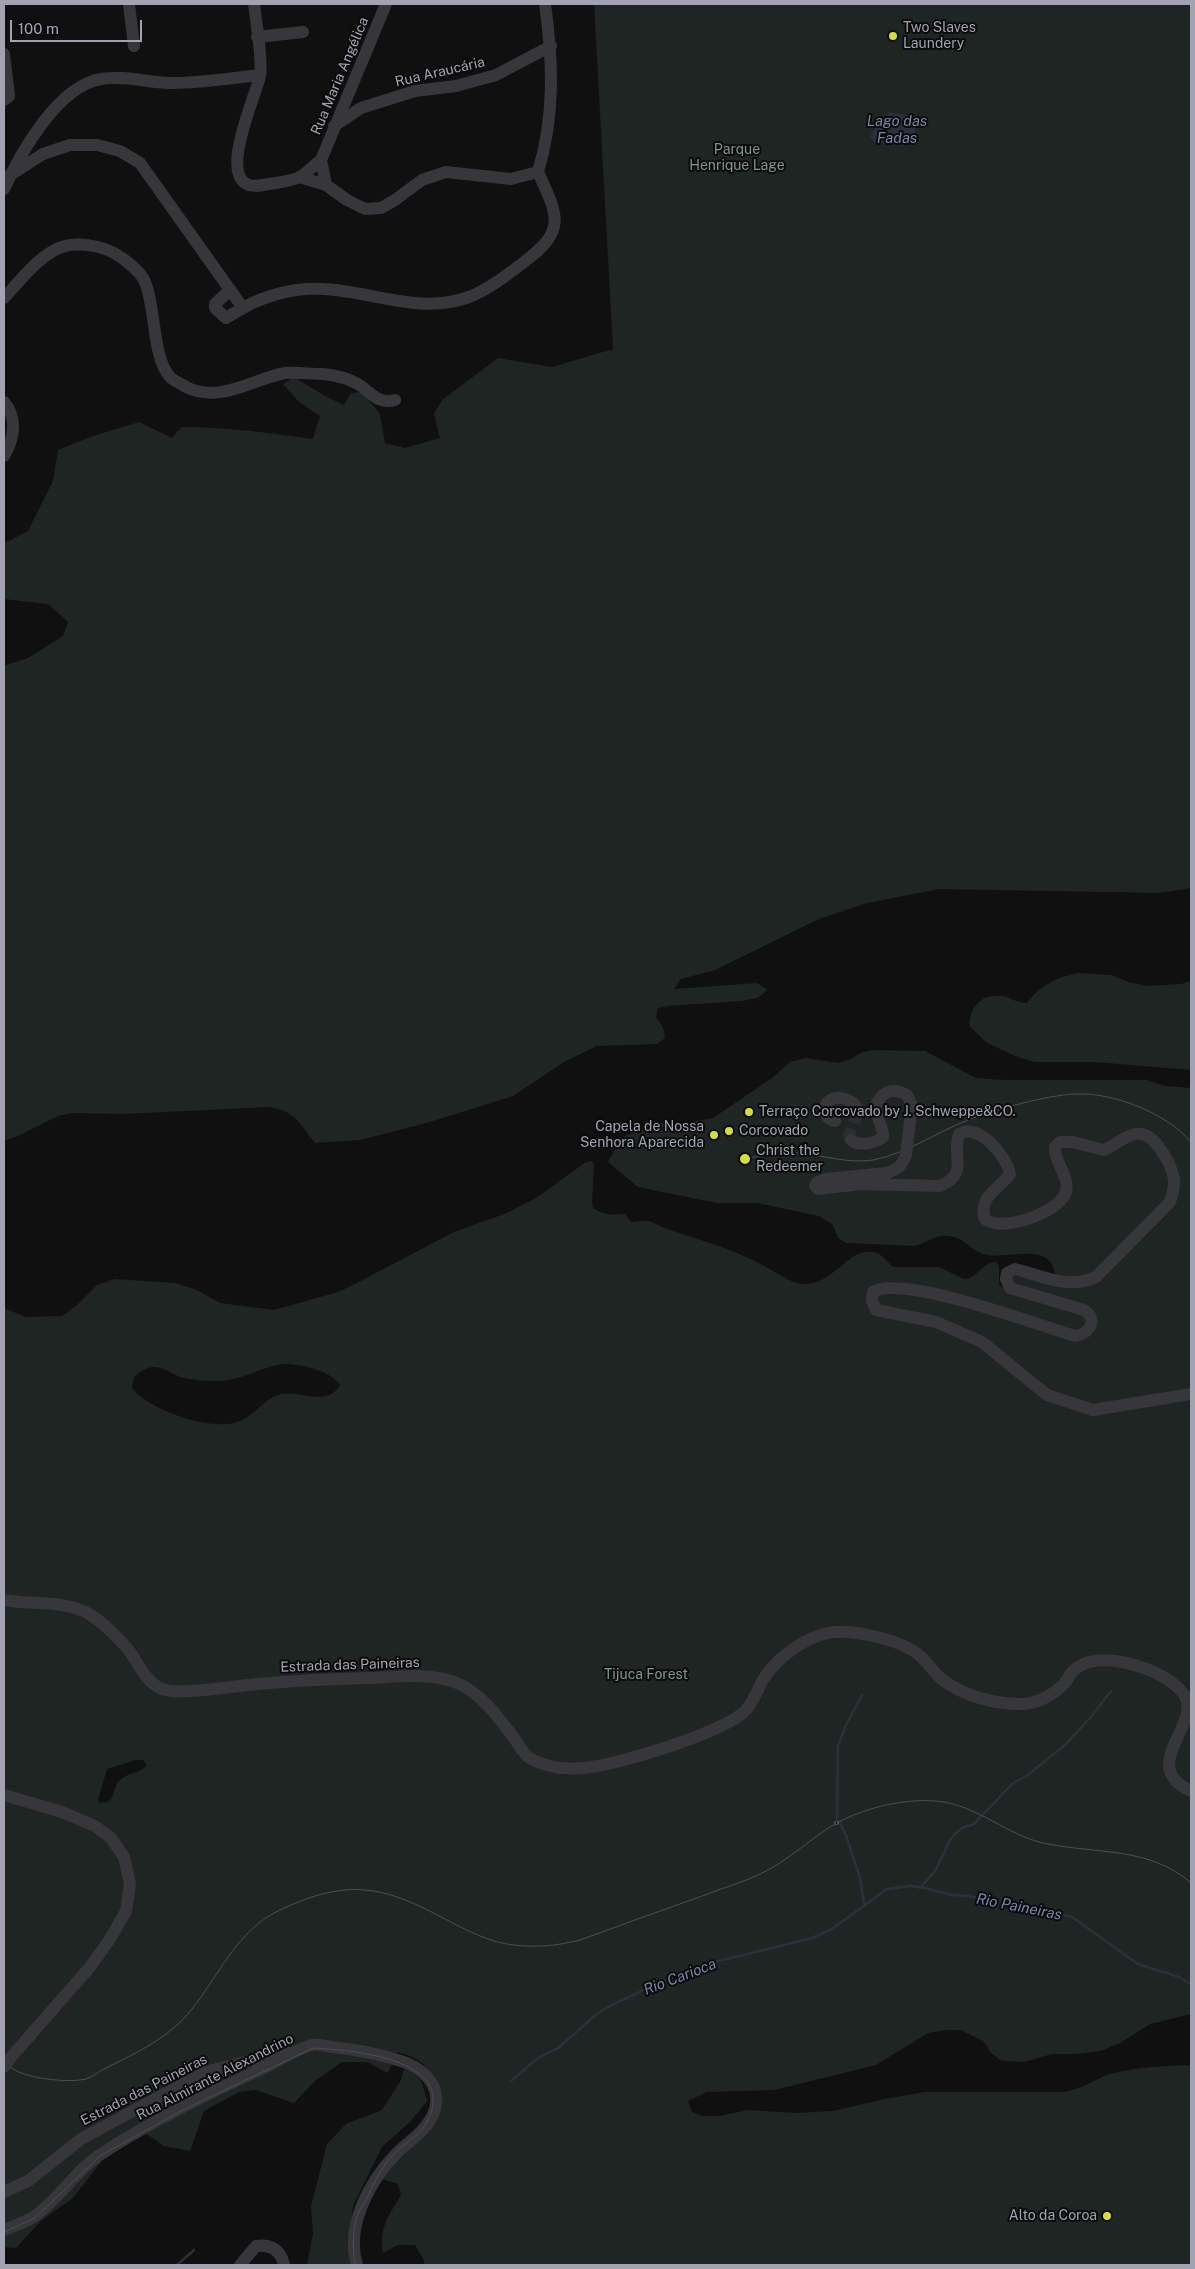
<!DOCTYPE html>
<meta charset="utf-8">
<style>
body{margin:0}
#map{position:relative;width:1195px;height:2269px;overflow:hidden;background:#101011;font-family:"Public Sans",sans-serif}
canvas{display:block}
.frame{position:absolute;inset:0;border:5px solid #a3a2b0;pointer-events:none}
.scale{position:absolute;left:10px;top:20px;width:132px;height:22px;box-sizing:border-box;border:2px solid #a3a2b0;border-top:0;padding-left:6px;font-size:15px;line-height:18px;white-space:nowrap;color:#a3a2b0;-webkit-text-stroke:4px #0b0b0c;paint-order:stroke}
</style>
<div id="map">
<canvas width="1195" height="2269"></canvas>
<div class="frame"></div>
<div class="scale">100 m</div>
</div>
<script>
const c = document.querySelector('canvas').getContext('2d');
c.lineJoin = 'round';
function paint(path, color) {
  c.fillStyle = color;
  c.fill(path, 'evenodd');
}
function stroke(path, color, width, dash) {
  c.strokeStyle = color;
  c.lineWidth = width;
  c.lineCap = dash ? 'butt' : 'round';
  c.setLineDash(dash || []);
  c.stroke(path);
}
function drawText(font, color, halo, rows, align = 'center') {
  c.font = font + ' "Public Sans",sans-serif';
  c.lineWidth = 4;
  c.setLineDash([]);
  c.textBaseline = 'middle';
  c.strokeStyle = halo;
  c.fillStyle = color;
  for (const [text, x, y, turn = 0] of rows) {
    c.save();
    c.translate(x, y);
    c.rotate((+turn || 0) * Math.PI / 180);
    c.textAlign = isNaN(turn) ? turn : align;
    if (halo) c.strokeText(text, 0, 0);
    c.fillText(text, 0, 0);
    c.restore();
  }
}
paint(new Path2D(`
 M594,4H1191V888L1159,893L940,889L867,903L819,919L715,970L681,979L674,989L757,983L768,990L757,998L742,1001L667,1006L658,1008L656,1017L663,1028L665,1038L657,1044L597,1046L564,1062L513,1096L430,1122L360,1140L315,1143C299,1123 296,1111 268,1107L124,1114L71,1113L58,1116L18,1136L4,1141V666L28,658L63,636L68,622L48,604L4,599V540L7,542L28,531L53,481L58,450L93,436L139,422L172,438L181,427C226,427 269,433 313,439L320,416L298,401L283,384L294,377L325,396L344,405L351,393L362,392L380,414L385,443L405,448L440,438L434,414L442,400L498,358L552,367L613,349ZM889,112L911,117L874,128L881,123Z
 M1077,973L1112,975L1128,982L1147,986L1181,984L1191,981V1070L1095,1062H1035L1015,1056L987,1043L970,1027C968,1009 981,993 1001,996C1011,997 1016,1003 1027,1003C1040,985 1056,978 1077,973Z
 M873,1050L925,1051L976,1078L1005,1080H1147L1165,1086L1191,1088V2014L1150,2024L1120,2043L1100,2051L1076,2054H1052L1024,2062L1002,2061L992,2054L983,2041L961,2030H947L928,2033L876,2065L774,2090L707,2092L688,2101L692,2112L702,2116H719L747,2110L796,2113L833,2111L885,2099L925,2092H1063C1083,2089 1093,2080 1110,2074C1135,2067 1165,2066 1191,2065V2265H424V2260L415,2245H398L383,2253C379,2227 388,2217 401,2195L398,2184L380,2178L438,2098C434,2070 424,2059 397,2052L388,2073L367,2062H342L315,2081L294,2103L256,2090L239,2092L204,2111L190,2151L164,2146L145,2133L108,2153L73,2198L41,2221L16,2248L4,2247V1306L6,1309L26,1317L62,1316L76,1306L97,1285L115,1279L175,1283L197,1290L220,1303L274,1310L338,1292L355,1284L454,1232L507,1213L536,1198L586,1162L592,1161L594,1165L592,1203L593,1208C604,1215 612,1215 625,1214L631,1222C636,1222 641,1220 646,1221C653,1221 660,1227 667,1229C698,1239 728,1248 757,1262C769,1268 781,1277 794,1282C832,1295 849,1239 879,1254C884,1257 889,1263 893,1267H939L964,1279C978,1279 981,1262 996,1262L999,1266V1285L1009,1292L1010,1276L1055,1275C1052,1241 1009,1259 987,1255C970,1252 963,1234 943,1236C934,1236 924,1244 915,1246L846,1243L838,1238L833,1225L819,1216L757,1203H717L638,1187L608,1162L622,1137L659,1123H684L713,1118L772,1078L790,1062L805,1058L839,1063L851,1059L862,1052ZM283,1364C301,1364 330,1370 340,1385C328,1407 301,1391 281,1394C266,1397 255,1415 240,1421C214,1433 148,1410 132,1388L134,1377C160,1354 168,1378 190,1379C203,1381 216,1382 228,1380C247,1377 263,1367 283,1364ZM136,1760H143L147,1765C140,1774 127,1772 119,1781C114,1787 114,1795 110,1801L100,1803L98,1800L107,1769Z
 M404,2069C422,2076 422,2082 427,2101L411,2121L382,2147L353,2206L351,2227L353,2265H307L313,2233L311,2206L327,2144L346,2124L382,2110L401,2080Z`), '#1f2522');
paint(new Path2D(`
 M889,112L916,117L915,135L902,146L874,142L870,137C875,126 883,122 889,112Z`), '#2d2f3a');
stroke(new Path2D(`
 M862,1695L846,1725L838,1746L837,1818L846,1835L860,1878L864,1904
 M920,1888L935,1871L950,1840L955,1834L962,1828L974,1824L1013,1783L1025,1777L1065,1745L1090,1718L1111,1691
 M511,2081L538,2058L558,2048L598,2013L616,2003L668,1979L707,1964L812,1938L832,1929L887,1889L910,1886L925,1888L951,1895L968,1896L1019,1905L1072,1917L1138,1964L1179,1977L1191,1984
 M177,2265L194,2250`), '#2d2f3a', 2.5);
stroke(new Path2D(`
 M851,1140L849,1136L857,1115V1108`), '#2d2d31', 12, [12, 6]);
stroke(new Path2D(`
 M129,4L134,46
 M254,4C256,21 263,62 260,76C256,96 209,196 263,185C274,183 290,182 300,177C307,173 314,165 321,160L386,4
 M257,37L303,32
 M4,54L9,96L4,100
 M334,126L361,108L415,91L456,86L496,75L551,46
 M321,160L326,185
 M299,177L326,185L347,200L365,209L381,208L395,200L422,180L446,172L511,179L538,172C555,116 553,61 545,4
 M4,179L43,154L70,145H97L120,151L140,163L243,308C266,295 296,287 323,289C372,291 420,315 469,297C489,289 507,275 524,262C567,230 558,216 538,172
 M4,189C21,152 58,86 101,79C125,75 149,83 173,83C202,83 231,78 260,75
 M230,290L215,304V308L226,318L243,308
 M4,298C19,282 34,262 53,251C72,239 105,245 122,258C130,264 141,272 145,282C156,308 152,357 170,377C173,380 181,384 186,387C220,404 252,379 285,373C296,372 311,374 323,374C332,375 347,378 356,383C370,390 376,405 395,400
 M4,402C18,418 14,439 4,456
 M835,1121C826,1119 825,1114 825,1106C832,1093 850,1097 857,1108
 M851,1140C859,1147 876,1143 883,1137V1133L875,1108C880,1093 891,1086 907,1095L912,1106L910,1121
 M906,1155C902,1166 898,1169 887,1173L825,1179L817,1182L815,1186L818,1189L860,1184L940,1186C970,1173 951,1157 959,1134C979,1122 1007,1157 1010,1174C999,1189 977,1198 985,1219C1001,1233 1059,1213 1066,1192C1070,1176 1054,1163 1055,1147L1060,1142H1073L1104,1150C1114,1146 1125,1135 1136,1134C1155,1131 1171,1164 1174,1179C1175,1187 1172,1195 1170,1202L1096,1277C1069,1290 1043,1276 1015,1269L1007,1273L1006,1279L1010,1288L1084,1310C1099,1320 1089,1334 1075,1336C1038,1325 903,1274 873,1292L872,1301L876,1310L936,1322L982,1342L1047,1395L1093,1410L1191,1394
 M4,1600C31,1605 66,1600 89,1614C104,1623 116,1636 127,1648C139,1662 146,1686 166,1690C182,1694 221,1688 239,1686C282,1681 326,1679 370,1678C397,1677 431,1672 457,1683C482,1694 498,1717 514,1738C518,1744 522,1751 527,1756C534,1762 551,1767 561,1768C568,1768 576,1769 583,1768C615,1766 726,1732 746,1710C754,1701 758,1688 764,1678C777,1658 804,1638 828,1633C851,1628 901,1640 919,1655C928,1662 934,1674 944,1681C965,1696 994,1704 1020,1704C1037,1704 1053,1695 1065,1683C1068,1679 1070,1674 1073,1671C1093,1651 1134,1663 1156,1673C1167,1678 1185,1690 1187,1702C1193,1731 1141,1768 1191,1791
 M4,1795L62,1812L95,1826L111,1838L124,1857L130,1884L126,1911L110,1939L90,1967L12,2056
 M4,2192L28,2181L81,2139L205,2072L286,2052
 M4,2230C14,2226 26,2222 35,2216C59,2199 76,2170 101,2154C151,2121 213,2091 268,2066C280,2060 299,2048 312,2045C318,2044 326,2046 331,2047C356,2049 378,2054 401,2061C420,2067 439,2082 436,2104C433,2127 412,2138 397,2153C370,2180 345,2226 357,2265
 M240,2265L256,2246C271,2244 281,2250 284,2265`), '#37363a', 12);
stroke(new Path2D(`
 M745,1159C763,1155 779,1152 798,1153C822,1155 849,1164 873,1160C908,1153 935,1133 968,1120C994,1110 1047,1095 1075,1094C1112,1092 1167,1113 1191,1142
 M4,2061C8,2065 13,2070 19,2072C34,2079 70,2083 86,2079C93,2077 99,2071 106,2068C138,2052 169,2038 192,2009C219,1975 237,1931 278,1911C305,1898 335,1887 365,1890C413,1894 450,1927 494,1941C522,1949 553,1947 580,1940C621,1925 663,1910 705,1895C722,1888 741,1883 758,1875C782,1864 800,1848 821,1833C851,1811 898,1798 936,1801C979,1805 1008,1837 1048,1844C1099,1854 1150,1847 1191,1883
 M4,2232L35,2218L100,2156L181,2111L313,2048C351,2050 458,2058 428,2120C422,2134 407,2141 396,2152C382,2166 376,2179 368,2196C367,2200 364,2202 362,2206C352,2222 352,2247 355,2265`), '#4e4d54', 1);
const rail = new Path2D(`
 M836,1823H837`);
stroke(rail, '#4e4d54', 4.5);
stroke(rail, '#0b0b0c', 2.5, [8]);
stroke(new Path2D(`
 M906,1155L910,1121
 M4,2067L12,2056`), '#37363a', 12);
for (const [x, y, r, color] of [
 [893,36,5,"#d7de3a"],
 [749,1112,5,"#d7de3a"],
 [729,1131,5,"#d7de3a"],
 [714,1135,5,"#d7de3a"],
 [745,1159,6,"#d7de3a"],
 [1107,2216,5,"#d7de3a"]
]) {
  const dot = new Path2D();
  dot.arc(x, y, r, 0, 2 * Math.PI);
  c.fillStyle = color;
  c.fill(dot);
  stroke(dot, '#0b0b0c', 2);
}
drawText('14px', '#a3a2b0', '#0b0b0c', [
 ["Two Slaves",903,28],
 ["Laundery",903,44],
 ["Terraço Corcovado by J. Schweppe&CO.",759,1112],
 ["Capela de Nossa",704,1127,"right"],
 ["Senhora Aparecida",704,1143,"right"],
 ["Corcovado",739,1131],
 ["Christ the",756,1151],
 ["Redeemer",756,1167],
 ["Alto da Coroa",1097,2216,"right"]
], 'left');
drawText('14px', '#a3a2b0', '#0b0b0c', [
 ["Rua Araucária",440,72,-13],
 ["Rua Maria Angélica",340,76,-67],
 ["Estrada das Paineiras",350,1665,-2],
 ["Rua Almirante Alexandrino",215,2077,-27],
 ["Estrada das Paineiras",144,2090,-27]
]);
drawText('14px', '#7b9a89', '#0b0b0c', [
 ["Parque",737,150],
 ["Henrique Lage",737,166],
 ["Tijuca Forest",646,1675]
]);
drawText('italic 15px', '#7c83a9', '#0b0b0c', [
 ["Lago das",897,121],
 ["Fadas",897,138],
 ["Rio Paineiras",1019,1907,11],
 ["Rio Carioca",680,1977,-21]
]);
</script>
